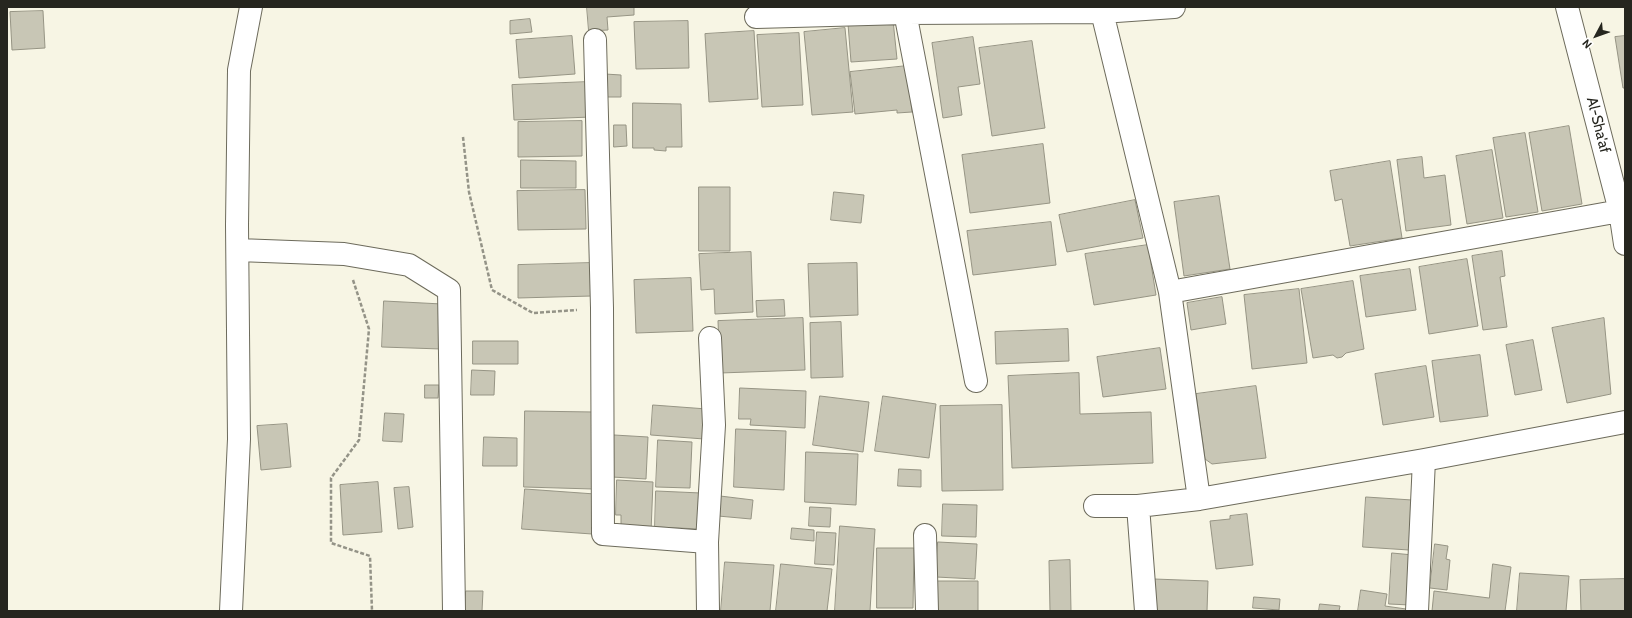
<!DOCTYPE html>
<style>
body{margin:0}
#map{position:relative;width:1632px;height:618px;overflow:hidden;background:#f7f5e4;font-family:Cabin,sans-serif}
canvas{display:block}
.frame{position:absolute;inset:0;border:8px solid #26261f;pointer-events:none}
.north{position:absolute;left:1576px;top:16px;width:40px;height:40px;-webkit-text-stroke:3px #fff;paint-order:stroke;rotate:229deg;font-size:11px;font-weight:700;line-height:16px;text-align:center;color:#26261f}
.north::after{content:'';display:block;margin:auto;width:14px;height:18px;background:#26261f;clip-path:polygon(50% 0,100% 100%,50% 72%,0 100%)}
</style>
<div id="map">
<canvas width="1632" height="618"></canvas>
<div class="frame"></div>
<div class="north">N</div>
</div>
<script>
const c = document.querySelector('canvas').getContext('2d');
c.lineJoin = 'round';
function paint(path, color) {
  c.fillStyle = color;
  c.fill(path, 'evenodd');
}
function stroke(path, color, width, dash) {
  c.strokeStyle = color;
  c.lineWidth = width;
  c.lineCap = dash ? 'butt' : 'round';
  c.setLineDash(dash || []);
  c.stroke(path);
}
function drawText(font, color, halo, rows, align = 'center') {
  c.font = font + ' Cabin,sans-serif';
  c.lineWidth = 4;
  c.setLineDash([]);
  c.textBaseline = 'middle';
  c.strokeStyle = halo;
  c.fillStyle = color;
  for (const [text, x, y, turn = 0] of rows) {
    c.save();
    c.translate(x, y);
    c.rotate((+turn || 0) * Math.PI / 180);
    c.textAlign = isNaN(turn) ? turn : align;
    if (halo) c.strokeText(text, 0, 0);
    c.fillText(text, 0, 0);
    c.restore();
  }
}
const building = new Path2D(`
 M587,7H634V15L607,17L608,30L589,31Z
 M43,11L45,48L12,50L10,12Z
 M530,19L532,32L510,34V21Z
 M893,20L897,59L851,62L848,24Z
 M688,21L689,68L636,69L634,22Z
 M845,28L853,112L812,115L804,32Z
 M754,31L758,99L709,102L705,34Z
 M799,33L803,105L762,107L757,35Z
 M572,36L575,74L519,78L516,40Z
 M1625,36V88H1623L1615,37Z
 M973,37L980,84L958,87L962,115L943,118L932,43Z
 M1032,41L1045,128L992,136L979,48Z
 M907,66L912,112L897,113V110L855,114L850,72Z
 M605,74L621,75V97H605Z
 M589,82L591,117L514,120L512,85Z
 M633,103L681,104L682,147H666V151L654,150V148H633Z
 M582,121V156L518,157V122Z
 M614,125H626L627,146L614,147Z
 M1569,126L1582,204L1542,211L1529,133Z
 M1525,133L1538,212L1506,217L1493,138Z
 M1043,144L1050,203L970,213L962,155Z
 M1492,150L1503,218L1467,224L1456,156Z
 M1422,157L1424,178L1445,175L1451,225L1406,231L1397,160Z
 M521,160L576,161V188H521Z
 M1390,161L1402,238L1350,246L1342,199L1335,201L1330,171Z
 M699,187H730V251H699Z
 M585,190L586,229L518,230L517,191Z
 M834,192L864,195L861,223L831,220Z
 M1219,196L1230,269L1184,276L1174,202Z
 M1135,200L1143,238L1067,252L1059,215Z
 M1051,222L1056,265L973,275L967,231Z
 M1148,245L1156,295L1094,305L1085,254Z
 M1502,251L1505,276L1500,277L1507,327L1483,330L1472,256Z
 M751,252L753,312L715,314L714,289L701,290L699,254Z
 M1467,259L1478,326L1429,334L1419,267Z
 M591,263L592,296L518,298V265Z
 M857,263L858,315L810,317L808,264Z
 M1410,269L1416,310L1366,317L1360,276Z
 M691,278L693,331L636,333L634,280Z
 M1353,281L1364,349L1346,353L1342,357L1337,358L1333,355L1313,358L1301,289Z
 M1299,289L1307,363L1252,369L1244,295Z
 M1222,297L1226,324L1191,330L1187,303Z
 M784,300L785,316L757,317L756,301Z
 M384,301L442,304L441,349L382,347Z
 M803,318L805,370L720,373L718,321Z
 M1604,318L1611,394L1567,403L1552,328Z
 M841,322L843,377L811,378L810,323Z
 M1068,329L1069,361L996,364L995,332Z
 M1533,340L1542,390L1515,395L1506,345Z
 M473,341H518V364H473Z
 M1160,348L1166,389L1103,397L1097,357Z
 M1480,355L1488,416L1440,422L1432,361Z
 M1426,366L1434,417L1383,425L1375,374Z
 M472,370L495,371L494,395H471Z
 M1079,373L1080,414L1151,412L1153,463L1012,468L1008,376Z
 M425,385H439L438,398H425Z
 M1256,386L1266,458L1212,464L1205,459L1196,394Z
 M740,388L806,391L805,428L750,425L751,419H739Z
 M820,396L869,402L863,452L813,445Z
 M883,396L936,404L929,458L875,451Z
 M653,405L707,409L704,439L651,435Z
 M1002,405L1003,490L942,491L940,406Z
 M525,411L594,412L593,489L524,487Z
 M385,413L404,414L402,442L383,441Z
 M287,424L291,467L261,470L257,426Z
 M736,429L786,431L784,490L734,487Z
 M614,435L648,437L646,479L612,477Z
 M484,437L517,438V466H483Z
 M658,440L692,442L690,488L656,487Z
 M806,452L858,454L856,505L805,502Z
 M899,469L921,470V487L898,486Z
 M617,480L653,482L651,532L621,531V515H616Z
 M378,482L382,532L343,535L340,485Z
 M409,487L413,527L398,529L394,488Z
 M525,489L595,494L592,534L522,529Z
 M656,491L701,493L700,529L655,527Z
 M720,496L753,500L751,519L718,516Z
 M1366,497L1412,500L1409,550L1363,547Z
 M943,504L977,505L976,537L942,536Z
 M810,507L831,508L830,527L809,526Z
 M1247,514L1253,565L1216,569L1210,521L1230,519V516Z
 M840,526L875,529L870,611H835Z
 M792,528L814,530V541L791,539Z
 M817,532L836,533L834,565L815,564Z
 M938,542L977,544L975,579L936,577Z
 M1435,544L1448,546L1446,559L1450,560L1447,590L1430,588Z
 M877,548H914L913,608H877Z
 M1392,553L1413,555L1410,605L1389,604Z
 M1070,560L1071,611H1050L1049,561Z
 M725,562L774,565L770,611H721Z
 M781,564L832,569L827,611H776Z
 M1493,564L1511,567L1505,611H1432L1434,591L1489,598Z
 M1520,573L1569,576L1566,611H1517Z
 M1154,579L1208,581L1207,611H1153Z
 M1625,579V611H1581L1580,580Z
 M935,581H978V611H936Z
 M1361,590L1387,594L1385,606L1406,609V611H1358Z
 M466,591H483L482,611H465Z
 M1254,597L1280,599L1279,610L1253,608Z
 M1320,604L1340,606L1339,611H1319Z`);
paint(building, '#c8c6b5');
stroke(building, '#969484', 1);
const minor = new Path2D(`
 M904,7L976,381
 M1567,7L1620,211L1625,244
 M1102,12L1170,292L1199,499
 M756,17L905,13L1102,12L1174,7
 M595,40L602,308L603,534L707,542
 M238,250L344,254L409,265L449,290L454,611
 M1170,292L1620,211
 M1095,506H1138L1199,499L1424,460L1625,422
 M1138,506L1146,611
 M925,535L927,611
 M231,611L239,439L237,225L239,70L251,7
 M708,611L707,542L714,425L710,338
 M1417,611L1424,460`);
stroke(minor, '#6d6b5c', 24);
stroke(new Path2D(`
 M463,137L469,192L492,290L533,313L577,310
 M353,280L369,329L359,440L331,478V543L370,556L372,611`), '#949387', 2.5, [4, 2]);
stroke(minor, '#fff', 22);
drawText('15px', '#26261f', '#fff', [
 ["Al-Sha'af",1598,125,76]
]);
</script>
